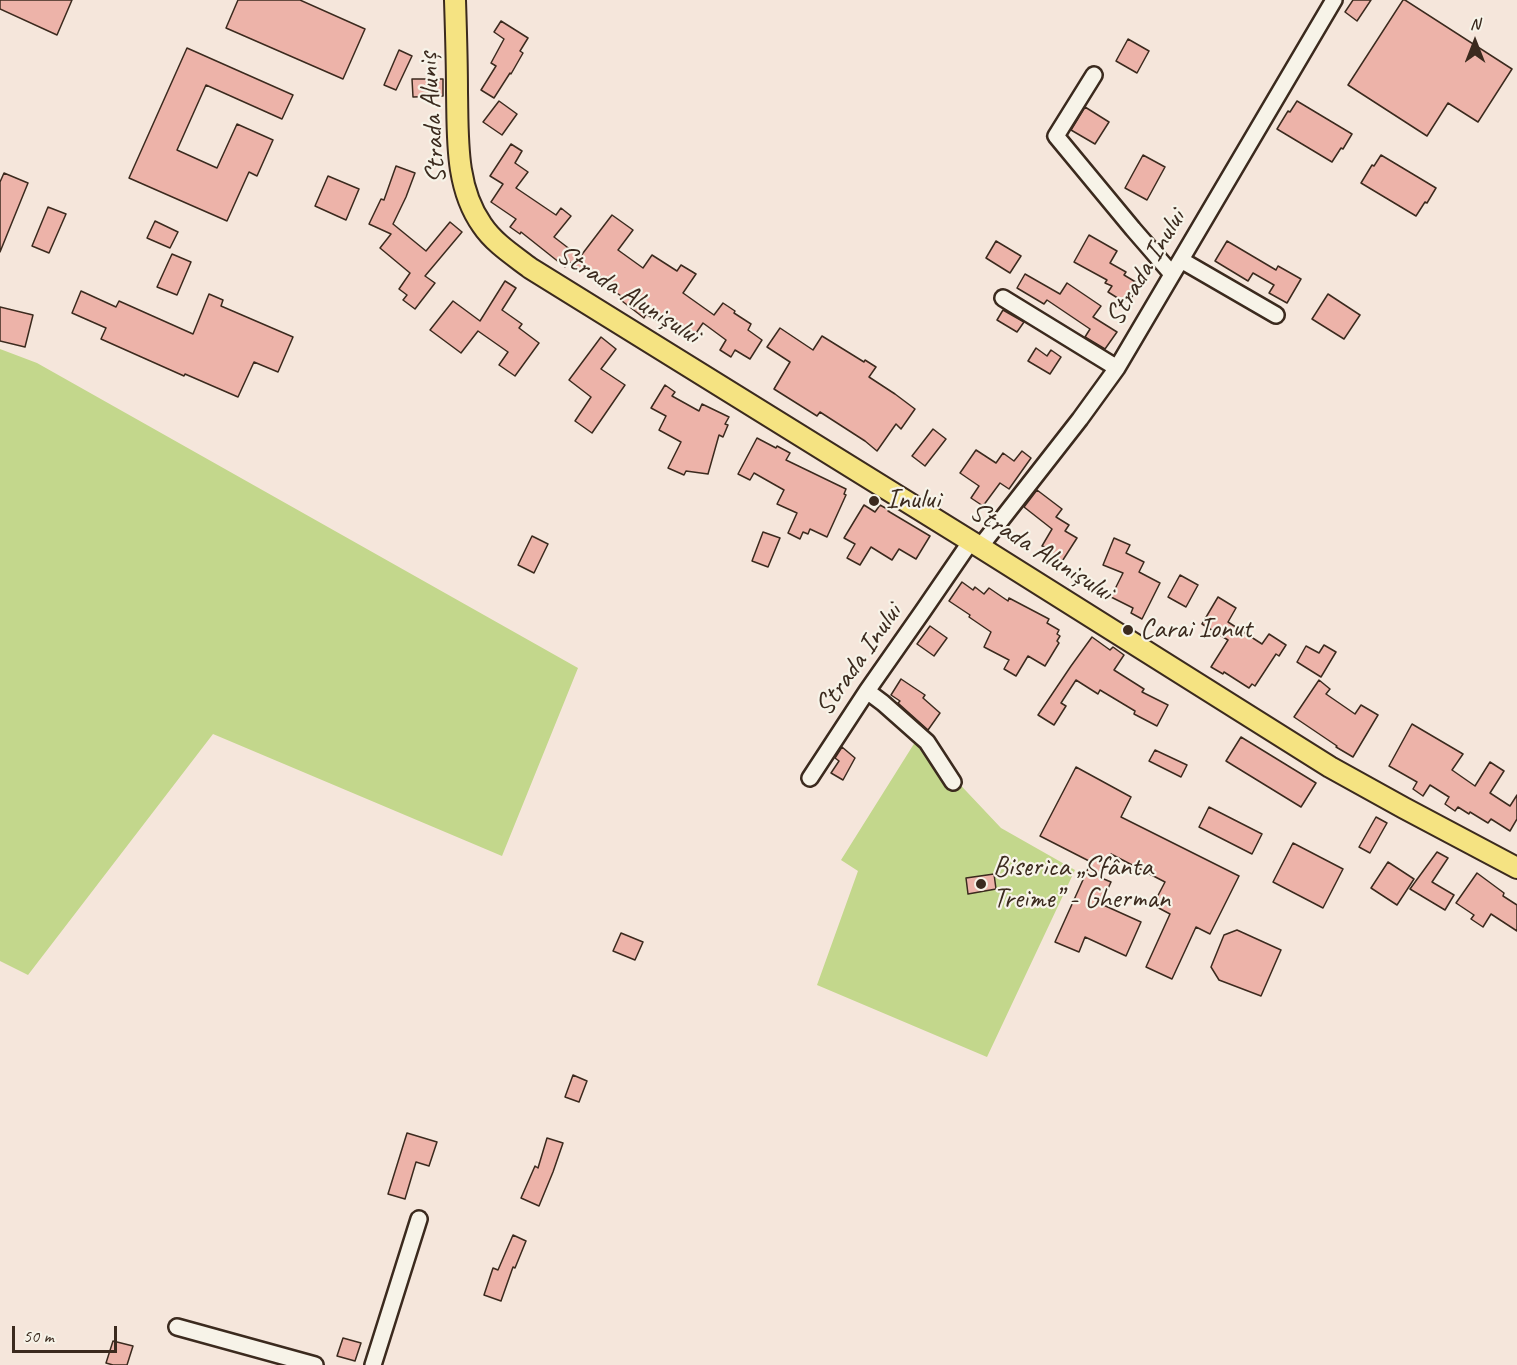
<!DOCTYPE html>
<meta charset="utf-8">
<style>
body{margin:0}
#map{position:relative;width:1517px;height:1365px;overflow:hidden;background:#f5e6db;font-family:Caveat,sans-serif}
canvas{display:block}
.north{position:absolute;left:1445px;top:12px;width:60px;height:60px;-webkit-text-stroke:4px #f7f3e8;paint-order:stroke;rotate:0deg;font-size:16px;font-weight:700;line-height:24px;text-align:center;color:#3b2a1e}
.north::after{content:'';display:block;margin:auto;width:21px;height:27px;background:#3b2a1e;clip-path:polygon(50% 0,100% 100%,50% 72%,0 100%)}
.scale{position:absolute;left:12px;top:1326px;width:105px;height:27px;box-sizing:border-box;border:3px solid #3b2a1e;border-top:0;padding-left:8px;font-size:18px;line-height:21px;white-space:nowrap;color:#3b2a1e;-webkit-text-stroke:4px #f7f3e8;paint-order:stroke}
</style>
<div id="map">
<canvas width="1517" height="1365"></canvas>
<div class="north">N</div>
<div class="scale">50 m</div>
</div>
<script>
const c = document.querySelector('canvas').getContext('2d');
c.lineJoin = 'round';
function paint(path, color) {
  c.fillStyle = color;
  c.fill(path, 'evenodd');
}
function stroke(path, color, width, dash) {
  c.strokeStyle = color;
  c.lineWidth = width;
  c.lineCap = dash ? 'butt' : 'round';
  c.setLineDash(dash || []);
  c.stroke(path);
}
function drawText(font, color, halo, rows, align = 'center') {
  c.font = font + ' Caveat,sans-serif';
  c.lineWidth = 4.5;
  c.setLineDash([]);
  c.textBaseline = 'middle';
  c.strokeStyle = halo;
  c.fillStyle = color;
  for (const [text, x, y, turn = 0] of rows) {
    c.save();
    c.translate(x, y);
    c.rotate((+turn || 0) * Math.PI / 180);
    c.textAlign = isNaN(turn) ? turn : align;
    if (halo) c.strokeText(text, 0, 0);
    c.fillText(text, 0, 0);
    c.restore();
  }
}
paint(new Path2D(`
 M0,349L37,363L578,668L502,856L213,734L28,975L0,961Z
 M917,739L1001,828L1075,870L987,1057L817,985L858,871L841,860Z`), '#c3d78c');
const building = new Path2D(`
 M0,0H72L57,35L0,9Z
 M238,0H300L365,29L343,79L226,28Z
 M1353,0H1371L1357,21L1345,12Z
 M1403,0H1405L1512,69L1478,122L1448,103L1427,136L1348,85Z
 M501,21L528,38L520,51L523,53L511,74L510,73L494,98L481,90L496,66L491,63L504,39L494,32Z
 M1128,39L1149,51L1137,73L1116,61Z
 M187,48L293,95L282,119L206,85L177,150L217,168L237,124L273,140L257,176L249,172L227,221L129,178Z
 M399,50L412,56L396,90L384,85Z
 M412,79H443V96L413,97Z
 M499,101L517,114L502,135L483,122Z
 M1297,101L1352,134L1343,149L1341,148L1332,162L1277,129L1288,111L1290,112Z
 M1085,107L1109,122L1095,144L1071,130Z
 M511,144L522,151L515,163L528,172L516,188L556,215L561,208L571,216L554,237L580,257L612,215L633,230L618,250L643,268L652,255L677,271L681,265L696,274L683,293L714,315L723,303L735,311L734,313L751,324L748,330L762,340L750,359L735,350L731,357L720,350L726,340L703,323L694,336L664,314L659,322L646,314L644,318L622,301L624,298L601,282L603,279L585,265L581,270L568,261L565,267L521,232L520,234L510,227L516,219L491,202L503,184L490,176Z
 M1143,155L1165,167L1147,200L1125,188Z
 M1381,155L1436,188L1427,203L1425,202L1416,216L1361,183L1372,165L1374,166Z
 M396,166L415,173L406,197L393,224L426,251L450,222L462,232L425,276L435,283L415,309L403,300L407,295L399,289L410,273L380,248L391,234L369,224L381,199L384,200Z
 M4,173L28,183L0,252V182Z
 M328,176L359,189L346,220L315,206Z
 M48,207L66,214L49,253L32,246Z
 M155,221L178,232L170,248L147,238Z
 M1089,235L1117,251L1110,263L1126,272L1124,275L1139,284L1132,297L1128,295L1124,302L1108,292L1112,286L1105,283L1107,280L1074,262Z
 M996,241L1021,256L1010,273L986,258Z
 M1227,241L1276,270L1278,266L1301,279L1287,303L1269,293L1274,285L1253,273L1248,281L1215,261Z
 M172,254L191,262L177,295L157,287Z
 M1025,274L1060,294L1067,283L1101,306L1093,317L1117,332L1105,349L1085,337L1090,329L1047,300L1044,304L1017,288Z
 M505,281L516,288L502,310L522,324L519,328L539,343L515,376L499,365L508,352L478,331L461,353L430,330L453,301L480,321Z
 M81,291L116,307L119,301L193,334L209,294L223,300L221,306L293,337L278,372L254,362L238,397L185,374L184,376L101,339L106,328L72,313Z
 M1328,294L1360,315L1344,339L1312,319Z
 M0,307L33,315L25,347L0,341Z
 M1003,310L1024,322L1017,332L997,320Z
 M780,328L813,350L822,336L864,362L865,360L876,367L869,377L895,394L915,409L901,429L896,424L877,451L865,441L820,412L817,416L774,389L790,362L767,347Z
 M601,337L616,349L601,369L625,385L592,433L575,421L591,397L569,380Z
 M1036,348L1047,356L1051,350L1061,357L1050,374L1028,361Z
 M665,385L675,392L672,396L699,411L702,404L729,417L725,424L728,425L723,437L719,435L708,474L686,471L684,475L668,468L681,442L659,430L666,416L651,408Z
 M933,429L946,439L925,466L912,456Z
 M757,438L776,448L777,446L790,453L786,460L846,489L844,494L846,495L827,537L810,529L808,534L803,532L800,539L788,533L797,513L777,504L784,490L754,473L750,480L738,474Z
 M976,450L996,463L1003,453L1014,461L1022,451L1031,458L1009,489L1000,483L983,506L971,498L979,486L960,473Z
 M1037,490L1062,509L1056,517L1069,525L1065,531L1077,538L1061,563L1042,551L1045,547L1042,546L1052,529L1024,507Z
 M864,505L875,512L880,505L889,510L888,511L930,536L916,559L899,549L892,560L871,547L860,565L847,558L855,544L844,538Z
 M763,532L780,538L768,567L752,561Z
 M532,536L548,544L534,573L518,565Z
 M1114,538L1130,545L1126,553L1144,562L1139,572L1160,583L1142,619L1131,613L1133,608L1111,597L1123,573L1103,565Z
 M1180,575L1198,585L1186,607L1168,597Z
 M962,582L973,590L975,587L984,594L989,588L1008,601L1009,598L1049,619L1047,623L1059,630L1057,634L1060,636L1057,641L1059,643L1045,666L1028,656L1016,676L1004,669L1009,660L984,647L991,632L969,617L970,615L949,601Z
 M1218,597L1236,608L1228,622L1262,644L1269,634L1286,645L1279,656L1276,654L1255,686L1252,684L1249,688L1224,672L1223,674L1211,667L1228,640L1202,624Z
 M930,626L947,638L934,656L917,644Z
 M1092,637L1110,650L1113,647L1124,655L1114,670L1144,689L1142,692L1168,705L1157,726L1134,714L1135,711L1100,690L1098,694L1076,680L1061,703L1066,706L1054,725L1038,715L1071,666Z
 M1324,645L1336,652L1321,677L1297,662L1306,646L1319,653Z
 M901,679L925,695L923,698L940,713L928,730L898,703L900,701L891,695Z
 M1319,680L1330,689L1326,694L1355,714L1361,705L1378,715L1353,757L1336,747L1337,746L1294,717Z
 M1412,724L1463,754L1452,770L1475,786L1490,762L1504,771L1490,793L1510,806L1517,795V819L1510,831L1491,819L1488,823L1470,812L1469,814L1458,807L1455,811L1445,804L1449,797L1430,785L1423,796L1413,789L1417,782L1389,766Z
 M1241,737L1316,783L1301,807L1226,761Z
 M842,747L855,758L843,780L831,773L839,761L835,758Z
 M1155,750L1187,765L1181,777L1149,761Z
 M1076,767L1131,797L1121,817L1239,876L1210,934L1196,927L1172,979L1146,967L1170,914L1153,905L1165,882L1111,854L1099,877L1111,882L1101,904L1141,922L1126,956L1085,937L1079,952L1055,942L1091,862L1040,836Z
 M1209,807L1262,834L1252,854L1199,827Z
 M1376,817L1387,823L1370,853L1359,847Z
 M1293,843L1343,869L1323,908L1273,882Z
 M1437,852L1448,858L1432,882L1454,895L1445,910L1410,889Z
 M1388,862L1414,879L1397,905L1371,888Z
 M1477,873L1504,893L1503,896L1517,905V931L1491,914L1483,927L1471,919L1474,915L1456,903Z
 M994,874L996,889L968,894L966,878Z
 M1237,930L1281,950L1261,996L1219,980L1211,967L1224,935Z
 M621,933L643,942L635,960L613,951Z
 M573,1075L587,1081L579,1102L565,1097Z
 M407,1133L437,1142L429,1166L416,1162L405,1199L388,1194Z
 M547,1138L563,1143L553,1172L539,1206L521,1198L535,1166L538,1168Z
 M513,1235L526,1241L515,1268L513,1267L501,1301L484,1295L493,1268L498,1270Z
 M343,1338L361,1343L355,1361L337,1356Z
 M113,1341L133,1346L127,1365H113L106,1363Z`);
paint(building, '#edb3a9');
stroke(building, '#3b2a1e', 1.5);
const minor = new Path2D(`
 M1094,75L1056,136L1133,229L1172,274
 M1181,260L1276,315
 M1003,298L1117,368
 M980,547L1080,419L1117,368L1334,0
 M867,691L883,703L927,742L953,782
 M810,778L867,691L923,611L971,541
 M177,1327L315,1365
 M373,1365L419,1219`);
const major = new Path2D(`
 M455,0C456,31 457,61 457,92C458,137 455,187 482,225C494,243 513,255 530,268L980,547L1330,767L1404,808L1517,868`);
stroke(minor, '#3b2a1e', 20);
stroke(major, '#3b2a1e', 24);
stroke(minor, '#f7f3e8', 15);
stroke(major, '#f5e382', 20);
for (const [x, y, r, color] of [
 [874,501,6,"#3b2a1e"],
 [1128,630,6,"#3b2a1e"],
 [981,884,6,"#3b2a1e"]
]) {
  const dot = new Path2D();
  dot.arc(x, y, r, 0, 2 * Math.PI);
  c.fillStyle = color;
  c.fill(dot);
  stroke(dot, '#f7f3e8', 2);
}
drawText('28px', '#3b2a1e', '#f7f3e8', [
 ["Strada Aluniș",433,118,-94],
 ["Strada Inului",1146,268,-59],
 ["Strada Alunișului",628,295,32],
 ["Strada Alunișului",1041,552,32],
 ["Strada Inului",859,660,-55]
]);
drawText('28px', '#3b2a1e', '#f7f3e8', [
 ["Inului",886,501],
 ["Carai Ionut",1140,630],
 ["Biserica „Sfânta",993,868],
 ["Treime” - Gherman",993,900]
], 'left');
</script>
